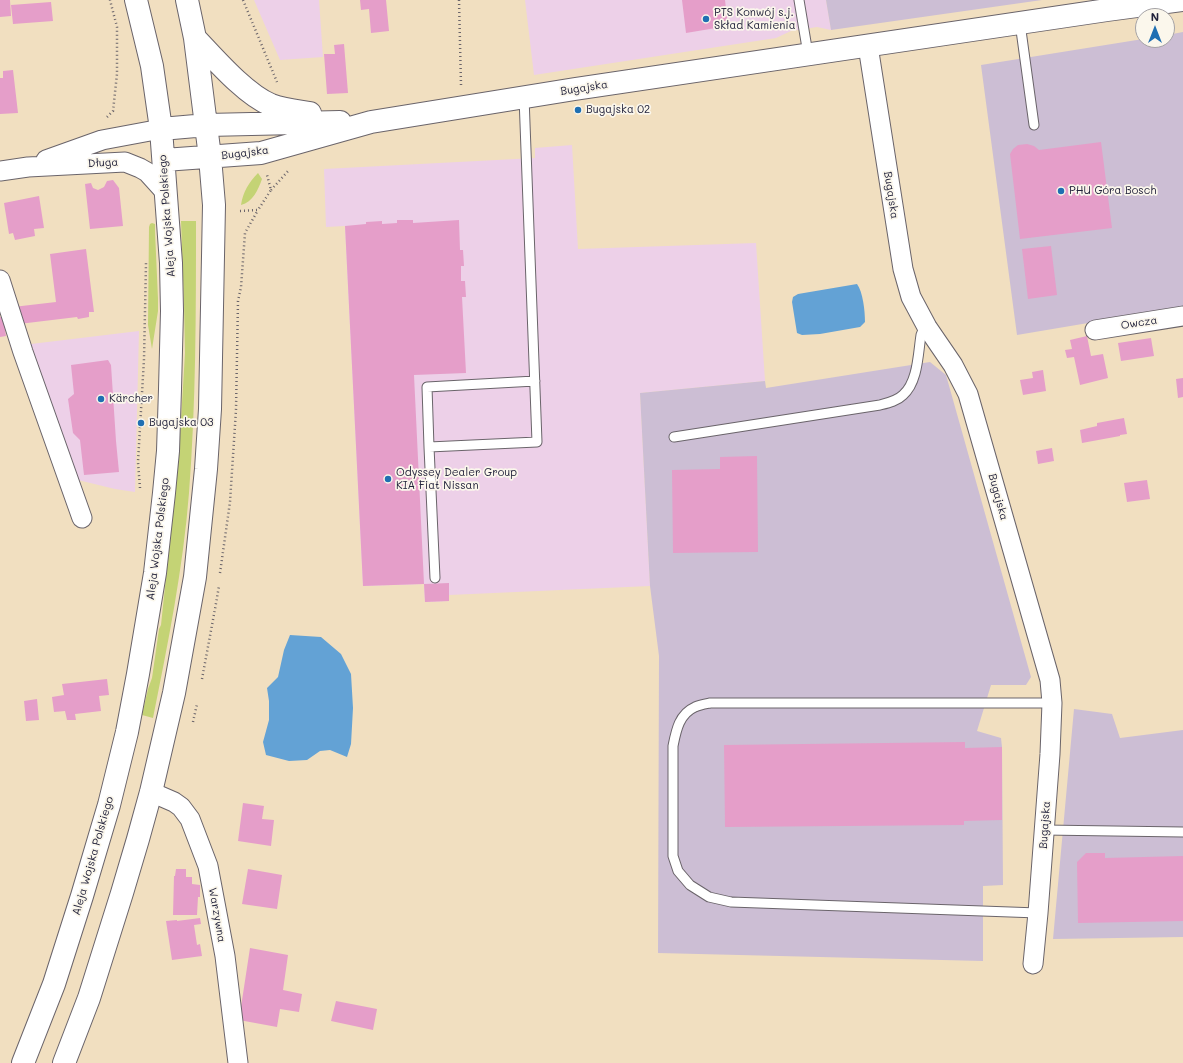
<!DOCTYPE html>
<meta charset="utf-8">
<style>
body{margin:0}
#map{position:relative;width:1183px;height:1063px;overflow:hidden;background:#f1dfc0;font-family:Mali,sans-serif}
canvas{display:block}
.north{position:absolute;left:1135px;top:8px;width:40px;height:40px;box-sizing:border-box;background:#fbf7ec;border:1px solid #a4a2a5;border-radius:50%;rotate:0deg;font-size:11px;font-weight:700;line-height:16px;text-align:center;color:#22223b}
.north::after{content:'';display:block;margin:auto;width:14px;height:18px;background:#1f6fb2;clip-path:polygon(50% 0,100% 100%,50% 72%,0 100%)}
</style>
<div id="map">
<canvas width="1183" height="1063"></canvas>
<div class="north">N</div>
</div>
<script>
const c = document.querySelector('canvas').getContext('2d');
c.lineJoin = 'round';
function paint(path, color) {
  c.fillStyle = color;
  c.fill(path, 'evenodd');
}
function stroke(path, color, width, dash) {
  c.strokeStyle = color;
  c.lineWidth = width;
  c.lineCap = dash ? 'butt' : 'round';
  c.setLineDash(dash || []);
  c.stroke(path);
}
function drawText(font, color, halo, rows, align = 'center') {
  c.font = font + ' Mali,sans-serif';
  c.lineWidth = 3.5;
  c.setLineDash([]);
  c.textBaseline = 'middle';
  c.strokeStyle = halo;
  c.fillStyle = color;
  for (const [text, x, y, turn = 0] of rows) {
    c.save();
    c.translate(x, y);
    c.rotate((+turn || 0) * Math.PI / 180);
    c.textAlign = isNaN(turn) ? turn : align;
    if (halo) c.strokeText(text, 0, 0);
    c.fillText(text, 0, 0);
    c.restore();
  }
}
paint(new Path2D(`
 M254,0H319L323,57L280,60Z
 M525,0H826L831,30L817,27L791,31L776,38L534,75Z
 M572,145L578,249L756,243L765,381L640,393L650,586L449,595V601L425,602L424,584L363,586L345,226L326,227L324,169L535,158V148Z
 M139,331L135,492L115,489L78,480L31,344Z`), '#edd0e8');
paint(new Path2D(`
 M826,0H1042L831,30Z
 M1183,32V307L1017,335L981,65L1143,39V40H1167V35Z
 M930,362L946,375L1031,677L1026,685H991L977,731L1001,738L1002,747L1003,885L983,886V961L658,953L659,656L650,586L640,393L765,381L766,388Z
 M1074,709L1112,714L1120,738L1183,730V937L1053,939Z`), '#ccbed4');
paint(new Path2D(`
 M258,173L262,179C258,190 253,202 241,205C243,192 249,182 258,173Z
 M181,221H196C196,312 196,403 189,493C183,569 168,643 153,718L142,715L148,689L152,678L159,629L161,625L179,453L185,353L184,304Z
 M152,223L155,224V231L158,299V311L152,349L148,325L149,227L150,224Z`), '#c4d375');
paint(new Path2D(`
 M857,284C863,292 865,311 865,322L860,327L820,334L802,335L797,333L792,302L793,297L798,294Z
 M290,635L321,637L341,654L351,674L353,708L351,744L347,757L330,750L320,751L307,760L289,761L266,755L263,742L269,720V701L267,688L278,677L284,650Z`), '#63a2d5');
paint(new Path2D(`
 M0,0H10L11,16L0,17Z
 M360,0H386L389,31L371,33L369,9L361,10Z
 M682,0H725L728,26L686,33Z
 M51,2L53,21L13,24L11,5Z
 M344,44L348,93L327,94L324,54H335L334,45Z
 M13,70L18,113L0,114V78H3V71Z
 M1101,142L1112,228L1020,239L1010,154L1013,149L1018,145L1027,144L1034,146L1039,150Z
 M113,180L119,188L123,226L90,229L85,184L91,183L93,188L98,190L104,187L107,181Z
 M39,196L44,228L34,229L35,236L15,240L13,233L9,234L4,203Z
 M397,220H413V223L459,220L460,250H463L464,266H461V281H465L466,297H462L466,373L414,375L424,584L363,586L345,226L366,224V222L382,221V224L397,223Z
 M1051,246L1057,295L1028,299L1022,249Z
 M86,249L94,312H89V317L78,319L77,317L19,324L13,307L56,302L50,254Z
 M0,317H3L6,336L0,337Z
 M1087,336L1091,356L1103,354L1108,378L1080,385L1074,357L1067,358L1065,350L1072,349L1070,340Z
 M1151,338L1154,356L1121,361L1118,343Z
 M108,360L111,365L116,441L119,472L84,475L80,440L73,433L68,399L74,394L71,365Z
 M1043,370L1046,391L1023,395L1020,380L1033,378L1032,372Z
 M1183,378V397L1178,398L1176,379Z
 M1124,418L1127,434L1120,435V436L1082,443L1080,430L1097,426V423Z
 M1052,448L1054,461L1038,464L1036,451Z
 M757,456L758,552L673,553L672,470L720,469V457Z
 M1147,480L1150,499L1127,502L1124,483Z
 M449,583V601L425,602L424,584Z
 M107,679L109,695L99,696L101,711L75,714L76,720H67L65,711L54,712L52,697L64,695L62,684Z
 M37,699L39,720L26,721L24,701Z
 M965,742V748L1002,747V820L964,821V825L725,827L724,745Z
 M243,803L264,806L262,819L274,820L271,846L238,841Z
 M1086,853H1105V858L1183,856V921L1078,923L1077,862Z
 M176,869H186V877H192V884L200,885V897H198L197,915H173L174,876H175Z
 M248,869L282,875L277,909L242,904Z
 M200,918L201,924L194,925L197,945L200,944L202,956L172,960L166,921L177,920V921Z
 M250,948L288,955L283,990L302,994L299,1012L280,1009L277,1027L239,1020Z
 M336,1001L377,1009L373,1030L331,1021Z`), '#e59ec9');
const lane = new Path2D(`
 M799,0L808,54
 M1020,23L1034,125
 M524,97L537,442L429,447L427,387L535,381
 M674,437L880,405C888,403 897,401 903,395C918,382 918,354 921,335L923,330L927,327
 M429,447L435,578
 M1044,830L1183,832
 M1038,913L731,902L709,897L690,885L678,871L673,856V746C676,731 679,714 695,707C699,705 705,704 710,703H1052`);
const street = new Path2D(`
 M868,46L903,269L911,297L927,327L953,365L968,394L1050,680L1052,703L1050,754L1038,913L1033,964
 M46,160L102,140L161,129
 M0,171L28,167L125,162L140,168L147,172L166,193
 M0,280L23,352L82,518
 M1095,330L1183,316
 M151,792L174,802L181,807L190,819L208,866L225,956L238,1063`);
const primary = new Path2D(`
 M195,38C215,59 245,94 271,105C284,110 297,111 310,113
 M161,129L207,125L340,122
 M164,160L261,153L371,122L575,89L1107,10L1182,0
 M23,1063L54,984L82,896L109,805L127,732L138,674L155,573L164,493L168,451L170,389L172,311L171,263L161,129L152,66L136,0
 M64,1063L89,998L122,893L138,839L151,792L174,693L195,577L206,469L210,409L214,205L210,157L195,38L187,0`);
stroke(lane, '#6a646a', 11);
stroke(street, '#6a646a', 21);
stroke(primary, '#6a646a', 24);
stroke(new Path2D(`
 M243,0L277,82
 M459,0L461,85
 M107,117L113,111L117,74V27L110,0
 M271,190L289,170
 M240,211L258,210L271,190L267,175
 M140,488L138,462L144,359L146,263
 M220,573L230,502L236,410L238,301L241,287L245,233L258,210
 M202,679L215,609L219,586
 M193,722L197,704`), '#6a646a', 2.5, [1, 3]);
stroke(lane, '#fff', 9);
stroke(street, '#fff', 19);
stroke(primary, '#fff', 22);
for (const [x, y, r, color] of [
 [706,19,4,"#1f6fb2"],
 [578,110,4,"#1f6fb2"],
 [1061,191,4,"#1f6fb2"],
 [101,399,4,"#1f6fb2"],
 [141,423,4,"#1f6fb2"],
 [388,479,4,"#1f6fb2"]
]) {
  const dot = new Path2D();
  dot.arc(x, y, r, 0, 2 * Math.PI);
  c.fillStyle = color;
  c.fill(dot);
  stroke(dot, '#fbf7ec', 1.5);
}
drawText('11px', '#22223b', '#fbf7ec', [
 ["PTS Konwój s.j.",714,13],
 ["Skład Kamienia",714,26],
 ["Bugajska 02",586,110],
 ["PHU Góra Bosch",1069,191],
 ["Kärcher",109,399],
 ["Bugajska 03",149,423],
 ["Odyssey Dealer Group",396,473],
 ["KIA Fiat Nissan",396,486]
], 'left');
drawText('11px', '#22223b', '#fbf7ec', [
 ["Bugajska",584,88,-9],
 ["Bugajska",245,153,-7],
 ["Długa",103,163,-3],
 ["Bugajska",891,195,81],
 ["Aleja Wojska Polskiego",167,216,-94],
 ["Owcza",1139,323,-9],
 ["Bugajska",998,497,75],
 ["Aleja Wojska Polskiego",158,539,-83],
 ["Bugajska",1045,825,-86],
 ["Aleja Wojska Polskiego",93,856,-74],
 ["Warzywna",217,915,80]
]);
</script>
